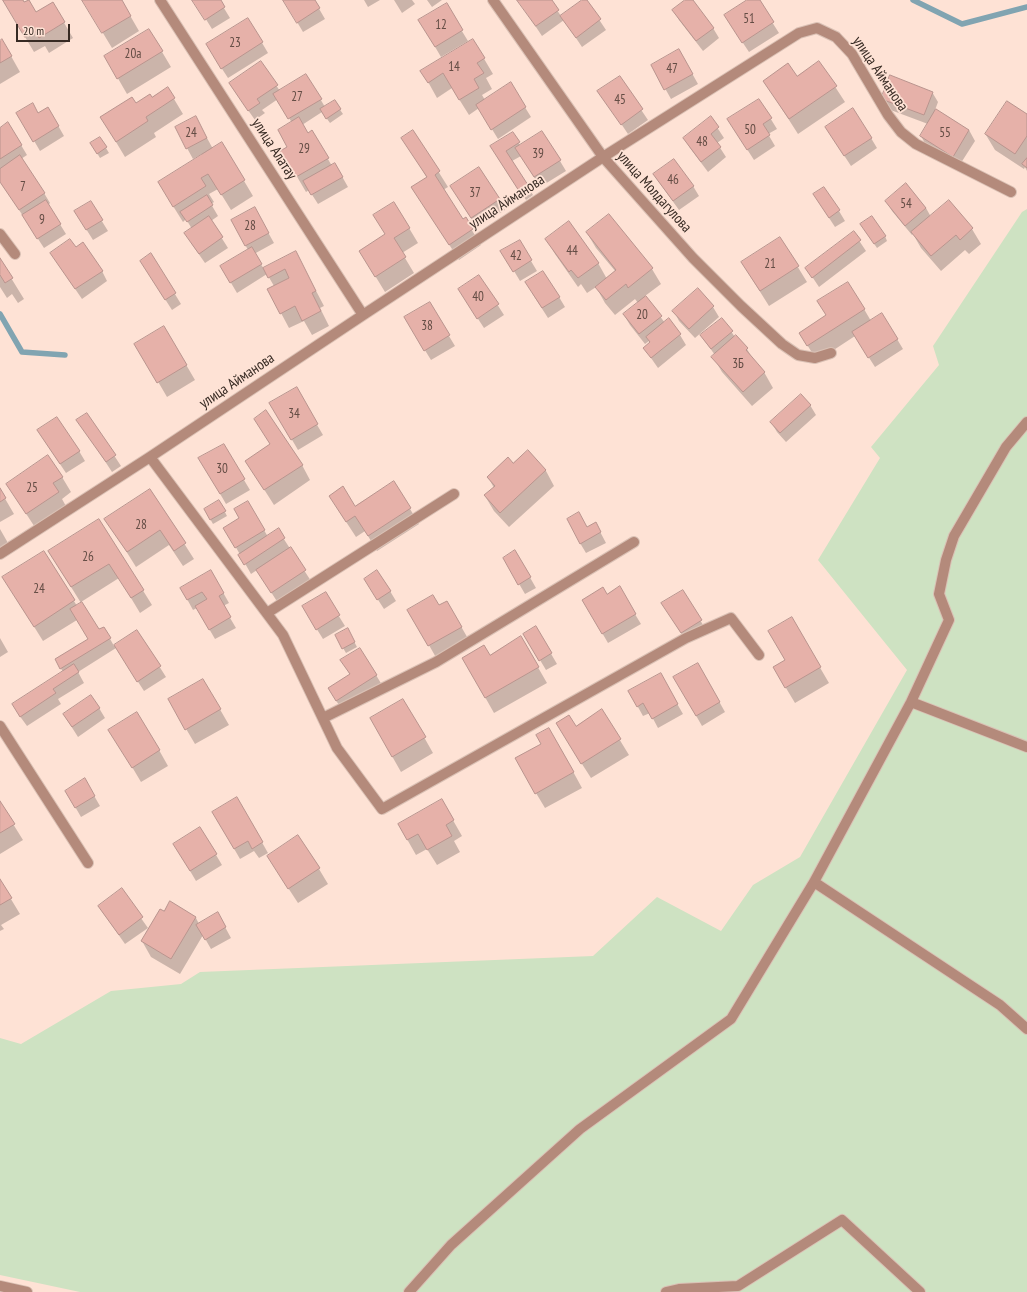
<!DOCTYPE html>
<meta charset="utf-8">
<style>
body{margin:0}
#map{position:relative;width:1027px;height:1292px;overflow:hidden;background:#fee2d5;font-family:"PT Sans Narrow",sans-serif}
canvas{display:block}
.scale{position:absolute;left:16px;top:24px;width:54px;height:18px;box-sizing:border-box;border:2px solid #372a23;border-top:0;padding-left:5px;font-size:12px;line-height:14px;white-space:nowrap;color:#372a23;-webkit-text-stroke:3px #fee2d5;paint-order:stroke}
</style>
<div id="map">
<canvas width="1027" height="1292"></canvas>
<div class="scale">20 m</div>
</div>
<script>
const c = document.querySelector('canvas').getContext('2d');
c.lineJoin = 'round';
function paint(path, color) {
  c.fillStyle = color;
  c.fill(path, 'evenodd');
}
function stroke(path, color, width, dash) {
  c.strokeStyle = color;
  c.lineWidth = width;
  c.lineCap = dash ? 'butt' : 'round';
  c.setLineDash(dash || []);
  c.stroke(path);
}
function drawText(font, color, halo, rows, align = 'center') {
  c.font = font + ' "PT Sans Narrow",sans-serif';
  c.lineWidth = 3.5;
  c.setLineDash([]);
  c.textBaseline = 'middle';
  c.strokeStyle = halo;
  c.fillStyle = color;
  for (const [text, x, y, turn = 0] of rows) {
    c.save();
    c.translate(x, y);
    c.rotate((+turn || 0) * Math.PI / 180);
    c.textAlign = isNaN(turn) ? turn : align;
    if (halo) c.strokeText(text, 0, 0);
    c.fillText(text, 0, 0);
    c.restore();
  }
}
paint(new Path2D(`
 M1027,209V1292H80L0,1275V1038L21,1044L111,991L181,984L200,972L593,956L657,897L721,931L753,885L800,857L907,670L818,560L880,458L871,447L939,365L933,346L1022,212Z`), '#cee2c2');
paint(new Path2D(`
 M3,0H22L23,3L28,0L36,14L53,4L73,38L49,53L45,46L34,52Z
 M83,0H121L139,31L112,48Z
 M194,0H219L230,18L212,29Z
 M284,0H314L325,19L303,32Z
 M364,0H380L368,7Z
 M394,0H412L415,4L402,13Z
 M427,0H442L432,7Z
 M518,0H550L561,16L584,0H586L606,30L582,47L564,20L542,36Z
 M686,0H692L713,28L719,38L703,51L679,20L673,10Z
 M749,0H758L779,33L749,52L725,16Z
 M446,5L468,41L441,57L420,21Z
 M248,19L268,53L228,78L213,55Z
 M149,30L171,67L127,94L105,56Z
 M473,40L493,74L486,78L492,89L482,95L485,100L510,83L531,117L498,139L479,108L469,115L452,88L437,98L422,71Z
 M0,42L11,56L20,72L0,84Z
 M679,50L698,84L671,99L652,65Z
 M260,62L280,91L306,75L325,107L334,101L343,114L330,123L322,112L302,125L307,134L312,132L332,166L335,164L348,187L318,204L309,190L306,192L282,151L289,147L292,123L278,99L262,110L265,113L255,120L236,93Z
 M819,62L845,102L798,134L764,81L797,77Z
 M619,77L648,120L628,134L599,91Z
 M932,92L938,102L935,110L969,130L975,141L959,166L927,147L921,136L928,124L888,109L882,99Z
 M152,99H174L183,114L154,133L156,137L125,157L101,117Z
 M759,100L777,129L768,134L775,146L754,160L734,129Z
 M48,108L64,136L40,151L18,113L38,114Z
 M1027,116V171L1025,167L1024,169L995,150L986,135Z
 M711,118L724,138L717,143L726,157L708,172L690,148L684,138Z
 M201,127L213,149L222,144L253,196L231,210L218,189L209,194L214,202L211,204L218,216L211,221L228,248L205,263L191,243L192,229L186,219L183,222L168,198L202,156V154L193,159L176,128Z
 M0,129L21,145L27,155L21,159L44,193L50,203L48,205L66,234L44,248L0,181Z
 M413,131L448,187L443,190L463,220L465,219L481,245L459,260L422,202L427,178L412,153Z
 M512,133L520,145L560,161L566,171L540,187L521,156L512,161L533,195L526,200L497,157Z
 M832,137L871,138L877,148L851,166Z
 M100,138L109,153L100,158L94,148Z
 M479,168L505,210L477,228L457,196Z
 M654,175L693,186L699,196L679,210Z
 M905,184L926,208L931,217L949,201L972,229L981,244L969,254L965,250L941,271L921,248L913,234L912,235L892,211L886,201Z
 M814,195L839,211L845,221L835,227Z
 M90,202L108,231L93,240L81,221Z
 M260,218L274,243L254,254L264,269L304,268L324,306L320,308L329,326L312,335L304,321L289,328L281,313L274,286L267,274L237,293L221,266L248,250L232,220Z
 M409,228L418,243L402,253L414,273L385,292L360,251Z
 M864,229L885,236L887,241L877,248Z
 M587,233L652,269L661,284L645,296L665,323L669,320L680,335L686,345L658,368L644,348L650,343L649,341L645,344L630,325L624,315L638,303L635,299L615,315L605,303L596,287L587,293L581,284L578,287L555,254L546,239L598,263L607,279L616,272L596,248Z
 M854,233L866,251L819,287L807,269Z
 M780,238L807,282L769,306L742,263Z
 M519,241L537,271L520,281L502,251Z
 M76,249L102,271L107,281L82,299L58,264Z
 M151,255L181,304L172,310L147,271Z
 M0,260L24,299L18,303L12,294L7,298L0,287Z
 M479,276L504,315L484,328L465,299Z
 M532,293L559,297L565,307L548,318Z
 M429,303L455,346L431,360L405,318Z
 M713,307L719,317L695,338L679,321L674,311Z
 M864,309L871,321L897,339L903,349L875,367L855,336L817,361L800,333Z
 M722,319L735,337L747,349L754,361L764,372L773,388L752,406L722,372L713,357L715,355L701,336Z
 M164,327L195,380L167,397L136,344Z
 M296,389L323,435L298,450L271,404Z
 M810,405L816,415L786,442L777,432L771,422Z
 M87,414L121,466L112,472L78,420Z
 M255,419L302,465L310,480L274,505L246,461L271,445Z
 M44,440L79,451L85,461L66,473Z
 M223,445L250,490L226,504L200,459Z
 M528,451L546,471L554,486L509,527L494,511L485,496L494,488L488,477L513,465Z
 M62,477L71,492L62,499L67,508L36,529L7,484Z
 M394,482L419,524L377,551L365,531L356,537L339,511L355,507Z
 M0,490L14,514L0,522Z
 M150,490L194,559L183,566L169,545L136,567L106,519Z
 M219,501L227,516L213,524L205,510Z
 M248,502L268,537L278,530L311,581L278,603L257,570L251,574L225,528L241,519Z
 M99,520L152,605L140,613L119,578L81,602L99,631L104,628L114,646L137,631L166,677L144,691L116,648L78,672L84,683L58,699L61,704L27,726L19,715L63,672L56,660L89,639L77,620L43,641L13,593L44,552L77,606L81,603L58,566Z
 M596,524L606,543L586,553L580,543Z
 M0,529L8,543L0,549Z
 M515,551L536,588L525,594L504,558Z
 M211,571L229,603L223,606L236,628L215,639L197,608L193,610L181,588Z
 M619,588L641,624L608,643L583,600L606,595Z
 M371,589L390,591L396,601L384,609Z
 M682,592L707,631L687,643L669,614Z
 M325,594L345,626L323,639L303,607Z
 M447,602L470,642L438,661L409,610L439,606Z
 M791,618L829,683L795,703L774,668L786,661Z
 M536,628L557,664L546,670L525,635Z
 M348,630L357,647L346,653L336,636Z
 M0,638L8,652L0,657Z
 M521,638L547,683L494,713L463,658L490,656Z
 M342,660L376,675L382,685L343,711L335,699L350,675Z
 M698,664L725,712L702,726L674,677Z
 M660,674L683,714L658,728L650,713L643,716L629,691Z
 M203,680L229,725L195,744L169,700Z
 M403,700L433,753L401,772L371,719Z
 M99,708L105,718L78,737L64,715Z
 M602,711L629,755L591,778L566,739L575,727Z
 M558,744L582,788L545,808L536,793Z
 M119,745L159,750L168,766L141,782Z
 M85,780L100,806L81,817L66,791Z
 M237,798L268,853L259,858L254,851L240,859L213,812Z
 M442,801L462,836L454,841L460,852L437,865L427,849L416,855L399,825Z
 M0,803L23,840L0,854Z
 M200,828L222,865L196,881L180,854Z
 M319,869L328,884L298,903L277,871Z
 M0,881L20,914L1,925L4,929L0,931Z
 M121,890L148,928L125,944L99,907Z
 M170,903L196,918L199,924L218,914L231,938L211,949L203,935L180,974L151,957L142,941L161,910L164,912Z`), '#0003');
stroke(new Path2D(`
 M913,0L962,24L1027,7
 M0,314L22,352L65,355`), '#81a4b1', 5.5);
const building = new Path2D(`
 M3,0H23L24,2L29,0L36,12L53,2L65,22L39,38L35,31L25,37Z
 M82,0H122L131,16L102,33Z
 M192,0H221L225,7L205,20Z
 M283,0H315L320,8L297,23Z
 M517,0H552L559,10L536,26Z
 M582,0H587L601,19L576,38L560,16Z
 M685,0H693L714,28L696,41L672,10Z
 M747,0H760L774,22L742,43L724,15Z
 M447,3L463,30L435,47L418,20Z
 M248,18L263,42L221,69L206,44Z
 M149,29L163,51L117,79L104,56Z
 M2,39L12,56L0,63V41Z
 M473,39L485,58L477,63L484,73L474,79L479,88L459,100L443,73L428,83L420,71Z
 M679,49L693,74L664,90L651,65Z
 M261,61L278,85L257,99L260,103L248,111L229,83Z
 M819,61L837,86L789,119L763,81L788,63L797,76Z
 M306,74L322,99L288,119L273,94Z
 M890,75L933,92L924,115L881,99Z
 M620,76L643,109L621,125L597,91Z
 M511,82L526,107L491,130L476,105Z
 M168,87L175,98L146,117L148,121L116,142L100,117L132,97L136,103L150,94L152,97Z
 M759,99L772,118L763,124L770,135L747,150L727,119Z
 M335,100L341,109L326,119L320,109Z
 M1007,101L1027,114V136L1015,154L985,134Z
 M33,103L38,113L48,107L59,126L33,142L16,113Z
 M853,108L872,138L844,156L825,127Z
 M936,109L969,130L953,157L920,136Z
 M196,116L207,138L186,149L175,127Z
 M711,116L719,127L711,134L721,147L701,162L683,138Z
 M299,117L308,133L312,130L329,158L296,177L280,151L287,147L278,130Z
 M8,122L22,145L0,159V128Z
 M413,130L440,171L435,175L463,219L466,217L473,229L449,245L411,187L427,177L401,138Z
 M542,131L561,160L534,177L515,148Z
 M513,132L520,142L506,151L528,185L519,191L490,146Z
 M100,137L107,147L97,154L90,143Z
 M222,142L245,180L221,195L208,174L201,178L206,186L173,207L158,182Z
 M20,155L45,193L19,210L0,182V169Z
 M1027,158V168L1022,164Z
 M674,159L694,186L673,201L653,174Z
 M335,163L343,177L311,195L303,181Z
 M479,167L500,199L471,218L450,186Z
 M906,183L926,208L905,226L885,201Z
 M824,187L840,210L829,218L813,194Z
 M207,195L213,205L187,222L180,212Z
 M46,200L61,224L37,239L22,215Z
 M949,200L973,228L960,240L956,235L931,256L911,232Z
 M91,201L103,220L86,230L74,211Z
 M394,202L410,228L394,238L406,257L375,277L359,251L385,234L373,215Z
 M255,207L269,233L245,246L231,220Z
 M609,214L653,268L628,288L626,284L606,300L595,287L616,270L586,232Z
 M209,216L223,237L199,254L184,233Z
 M872,216L886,236L874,244L860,224Z
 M569,221L599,263L578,278L571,270L569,272L545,239Z
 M854,231L861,240L812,278L805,268Z
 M780,237L799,266L760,291L741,262Z
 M70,239L76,247L83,242L103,271L75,289L50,253Z
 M520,240L532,260L513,272L500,251Z
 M252,247L262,264L230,283L220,266Z
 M296,251L316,291L312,293L321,311L302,321L295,306L280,314L267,289L289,278L285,269L268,278L263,268Z
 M151,253L176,293L165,300L140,261Z
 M0,258L13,278L5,283L0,275Z
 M543,271L560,297L542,308L525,282Z
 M479,275L499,304L477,319L458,289Z
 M848,282L865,309L807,346L799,333L826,315L817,301Z
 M698,288L714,306L689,329L672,311Z
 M646,296L662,316L639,334L623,314Z
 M430,302L450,335L424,351L404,317Z
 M882,313L898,339L868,358L852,332Z
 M669,318L681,334L651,358L643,348L650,342L646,337Z
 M722,318L733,331L711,349L700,335Z
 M164,326L187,365L157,383L134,344Z
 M736,335L748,348L746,350L765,372L743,392L711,357Z
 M297,387L318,424L291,440L269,403Z
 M801,394L811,405L780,433L770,422Z
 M266,410L303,465L264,490L245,461L270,444L254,419Z
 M87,413L116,455L106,462L76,420Z
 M57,417L80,451L60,464L37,430Z
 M224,444L245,479L220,494L198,458Z
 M528,450L546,470L500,513L484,495L495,486L487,477L508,457L513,463Z
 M48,455L63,477L53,483L59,492L26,514L6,484Z
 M394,481L411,508L368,536L355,516L346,522L329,496L343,486L355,506Z
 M0,488L6,498L0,502Z
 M150,489L186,543L174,551L160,530L127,552L104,519Z
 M219,500L226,511L210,520L204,509Z
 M248,501L265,530L235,548L223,528L239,518L234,509Z
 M579,512L587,527L596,522L601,532L580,544L567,519Z
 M99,519L144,590L131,598L109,564L71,587L48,551Z
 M279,528L285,538L244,565L238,555Z
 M291,547L306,570L271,593L256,570Z
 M515,550L531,577L518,585L503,558Z
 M44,551L75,600L34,627L2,577Z
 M211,570L224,593L219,596L231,617L209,630L195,606L207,599L202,592L187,600L180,588Z
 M377,570L391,591L377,600L364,579Z
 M620,586L636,614L602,634L582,600L603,587L607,594Z
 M683,590L702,620L681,633L661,603Z
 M326,592L340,615L316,630L302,606Z
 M433,595L439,605L447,601L462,627L428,646L407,610Z
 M82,602L99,629L104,627L111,638L60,669L55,659L88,639L70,609Z
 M792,617L821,667L785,688L773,667L785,660L768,631Z
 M536,626L552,653L539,661L523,634Z
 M348,628L355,642L342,649L335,635Z
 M137,630L161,666L137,682L114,645Z
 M521,636L539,667L485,698L462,658L484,645L490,655Z
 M360,648L377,675L336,701L328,688L350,674L340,660Z
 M698,663L720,702L696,716L673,677Z
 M74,664L79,672L53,689L56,693L20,717L12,704Z
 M661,673L678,704L652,719L643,703L637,707L628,691Z
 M203,679L221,709L185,730L168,699Z
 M91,695L100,708L72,727L63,714Z
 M403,699L426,737L392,757L370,718Z
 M602,709L621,739L581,764L556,723L569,715L576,726Z
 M137,712L160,750L132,768L108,730Z
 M549,728L574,772L535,794L515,758L541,744L536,735Z
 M85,778L95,796L75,808L65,791Z
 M237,797L263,842L252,849L248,841L234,849L212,812Z
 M442,799L454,820L446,825L452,836L427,850L418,834L407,840L398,824Z
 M0,801L15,824L0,833Z
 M200,827L217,854L190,871L173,844Z
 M298,835L320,868L288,889L267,856Z
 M0,879L12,898L0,905Z
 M122,888L143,917L119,935L98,906Z
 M170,901L196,917L171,959L141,941L160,909L164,911Z
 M218,912L226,927L205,940L196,925Z`);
paint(building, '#e6b1a9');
stroke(building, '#b9948e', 1);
const service = new Path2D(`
 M911,702L1027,747
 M814,882L1000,1005L1027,1029
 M409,1292L451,1245L580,1129L731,1019L814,882L911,702L949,620L939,594L946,560L954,536L1006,447L1027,422
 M666,1292L679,1289L738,1286L842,1220L920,1292`);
const minor = new Path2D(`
 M160,0L363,315
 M493,0L603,157L693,258L741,306L782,344L798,355L815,358L831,353
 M0,234L15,254
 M150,457L283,635L337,748L382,809L686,638L731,618L759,655
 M0,554L150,457L363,315L603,157L799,33L817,28L836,37L852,54L888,115L901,132L916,144L1011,192
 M267,613L454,494
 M323,718L436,662L634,542
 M0,726L88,863`);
const tertiary = new Path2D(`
 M0,1286L27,1292`);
stroke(service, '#dac1b5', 12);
stroke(minor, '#dac1b5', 12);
stroke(tertiary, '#dac1b5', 12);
stroke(service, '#b48a7b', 10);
stroke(minor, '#b48a7b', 10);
stroke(tertiary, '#b48a7b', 10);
drawText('13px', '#634c44', null, [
 ["51",749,19],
 ["12",441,25],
 ["23",235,43],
 ["20а",133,54],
 ["14",454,67],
 ["47",672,69],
 ["27",297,97],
 ["45",620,100],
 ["50",750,130],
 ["24",191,133],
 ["55",945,133],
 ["48",702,142],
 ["29",304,149],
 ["39",538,154],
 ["46",673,180],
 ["7",23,187],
 ["37",475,193],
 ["54",906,204],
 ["9",42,220],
 ["28",250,226],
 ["44",572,251],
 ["42",516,256],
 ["21",770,264],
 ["40",478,297],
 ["20",642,315],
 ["38",427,326],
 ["3Б",738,364],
 ["34",294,414],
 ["30",222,469],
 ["25",32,488],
 ["28",141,525],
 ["26",88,557],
 ["24",39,589]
]);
drawText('15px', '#372a23', '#fee2d5', [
 ["улица Айманова",880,74,56],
 ["улица Алатау",274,149,57],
 ["улица Молдагулова",654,192,48],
 ["улица Айманова",507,202,-33],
 ["улица Айманова",237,381,-34]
]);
</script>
